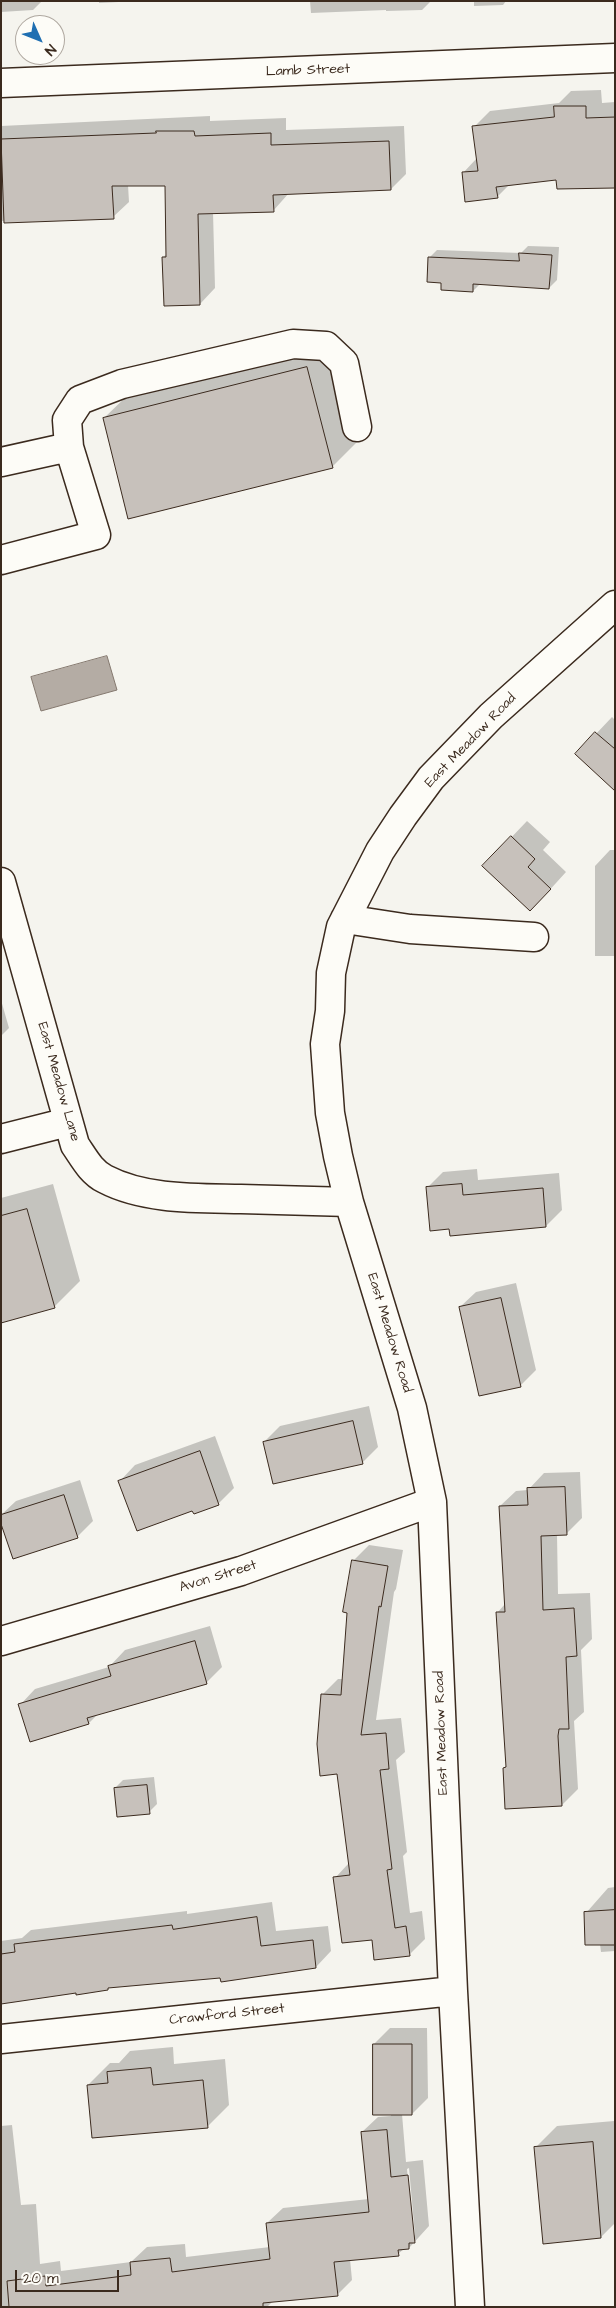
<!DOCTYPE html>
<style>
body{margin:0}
#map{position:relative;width:616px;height:2308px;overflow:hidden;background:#f5f4ee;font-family:"Architects Daughter",sans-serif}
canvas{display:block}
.frame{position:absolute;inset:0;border:2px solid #3b2a1e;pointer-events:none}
.north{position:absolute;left:15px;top:15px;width:50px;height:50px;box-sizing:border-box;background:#fdfcf7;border:1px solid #afa8a0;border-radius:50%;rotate:134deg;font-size:14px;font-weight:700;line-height:20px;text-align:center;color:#3b2a1e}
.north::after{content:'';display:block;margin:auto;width:18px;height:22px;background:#1f6fb2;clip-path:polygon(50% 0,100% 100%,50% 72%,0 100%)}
.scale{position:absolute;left:15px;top:2270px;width:104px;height:22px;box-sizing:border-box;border:2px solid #3b2a1e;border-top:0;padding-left:6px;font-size:15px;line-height:18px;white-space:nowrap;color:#3b2a1e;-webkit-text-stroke:4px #fdfcf7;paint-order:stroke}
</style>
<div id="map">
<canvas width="616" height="2308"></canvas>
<div class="frame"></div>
<div class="north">N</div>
<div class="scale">20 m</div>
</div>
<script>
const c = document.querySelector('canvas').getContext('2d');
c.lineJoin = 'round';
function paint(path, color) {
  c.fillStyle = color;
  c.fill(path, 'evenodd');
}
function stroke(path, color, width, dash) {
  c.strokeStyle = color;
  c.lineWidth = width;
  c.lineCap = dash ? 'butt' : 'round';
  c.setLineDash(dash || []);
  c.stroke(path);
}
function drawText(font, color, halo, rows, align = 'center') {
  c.font = font + ' "Architects Daughter",sans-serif';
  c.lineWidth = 4;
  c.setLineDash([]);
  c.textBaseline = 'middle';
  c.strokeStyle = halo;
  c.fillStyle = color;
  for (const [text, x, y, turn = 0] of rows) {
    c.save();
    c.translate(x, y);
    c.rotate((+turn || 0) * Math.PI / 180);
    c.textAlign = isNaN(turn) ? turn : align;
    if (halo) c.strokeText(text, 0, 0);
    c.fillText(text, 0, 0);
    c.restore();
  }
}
const water = new Path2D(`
 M107,656L117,690L41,711L31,677Z`);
paint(water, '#b4aca4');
stroke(water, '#84786e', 1);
paint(new Path2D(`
 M1,1H42L33,10L1,12Z
 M99,1H139L99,3Z
 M310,1H431L422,10L386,11V10L311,13Z
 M474,1H506L503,5L474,6Z
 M601,90L602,103L615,102V209L614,187L558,178L510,184L497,197L463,173L477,158L474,127L490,111L559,103L571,91Z
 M210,116V121L286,118V130L404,126L406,174L391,189L289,193L273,211L213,212L215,288L200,304L163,257L167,254V185H128L129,202L113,217L1,221V126Z
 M528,246L559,247L557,280L549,288L480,284L473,291L429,258L437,250L521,253Z
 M333,342L358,441L332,467L104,418L130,393Z
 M612,717L615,720V789L577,754Z
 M527,821L550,842L543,850L566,872L546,894L484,866Z
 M610,850H615V956H595V866Z
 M1,1000L9,1028L1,1036Z
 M477,1169L478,1180L559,1173L562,1210L546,1226L451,1227L427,1188L443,1172Z
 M53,1184L80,1281L54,1307L1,1322V1198Z
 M516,1283L536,1370L520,1386L460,1307L476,1292Z
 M369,1406L378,1447L362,1463L264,1442L280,1426Z
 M215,1436L234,1488L218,1504L120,1481L135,1465Z
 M580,1472L582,1518L566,1534H557L558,1594L590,1593L592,1639L581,1650L584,1712L574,1721L578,1789L562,1805L504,1768L507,1765L497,1613L505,1604L500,1506L516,1491L528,1490L544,1473Z
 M80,1480L93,1521L77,1537L1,1515L16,1501Z
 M369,1545L403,1550L396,1589L394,1592L376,1720L401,1718L405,1752L396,1760L407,1852L403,1856L410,1913L422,1911L425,1939L409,1955L373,1939L335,1878L349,1863L338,1773L322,1695L338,1679H344L354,1560Z
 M210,1626L222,1667L206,1683L98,1714L89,1723L31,1741L20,1705L35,1689L109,1667L125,1650Z
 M154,1777L157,1804L149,1812L115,1788L123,1780Z
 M615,1887V1951L601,1952L600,1944L586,1913L608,1888Z
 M272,1902L276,1931L328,1926L331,1951L316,1967L110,1987L108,1989L77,1991L1,2003V1941L22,1938L31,1930L187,1911V1914Z
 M390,2028H427L428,2098L412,2114H402L406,2162L423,2160L429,2226L409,2248H405L398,2254L350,2259L352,2280L337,2295L273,2301L267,2307H1V2126L12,2125L21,2205L36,2204L40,2264L60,2261L61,2271L131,2262L147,2247L185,2244L186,2257L270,2247L267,2223L283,2208L369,2199L362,2132L378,2117L391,2116L374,2044ZM409,2168L415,2235L413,2237L407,2169Z
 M173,2047L174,2064L225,2059L229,2105L207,2127L88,2085L110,2063H119L130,2051Z
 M614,2121L615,2223L601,2237L535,2148L557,2126Z`), '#0003');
const building = new Path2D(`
 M554,106H586V118L615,117V188L557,189L556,180L496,187L498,198L465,202L462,172L478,171L472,126L554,117Z
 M156,131H194L195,136L271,133V145L389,141L391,190L273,195L274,212L198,214L200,305L164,306L162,257H166L165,186H112L114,219L4,223L1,139L156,133Z
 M519,253L552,255L549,289L473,284V292L441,290V283L427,282L428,257L519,261Z
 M307,367L333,468L128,519L103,418Z
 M595,732L615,749V791L575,754Z
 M511,836L535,859L528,867L551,889L530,911L482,866Z
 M462,1184L463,1195L543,1188L546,1227L450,1236L449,1229L430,1231L426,1187Z
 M27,1209L55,1308L1,1323V1216Z
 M501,1298L521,1387L479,1396L459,1307Z
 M353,1421L363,1464L273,1484L263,1442Z
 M200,1451L219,1505L194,1514L192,1511L137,1531L118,1481Z
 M565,1487L567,1535L541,1536L543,1610L574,1608L577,1656L566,1657L569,1729H559L558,1736L562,1806L505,1809L503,1768L506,1767L496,1612H505L499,1506L528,1505L527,1488Z
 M64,1495L78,1538L13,1559L1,1524V1515Z
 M352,1560L388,1566L381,1607L379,1606L361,1735L386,1733L389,1769L380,1770L392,1869L387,1870L395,1928L406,1926L410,1956L374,1960L372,1940L342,1943L333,1877L350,1875L337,1774L320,1776L317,1744L321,1694L341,1695L347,1613L343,1612Z
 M195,1641L207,1684L87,1718L89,1724L30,1742L18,1704L111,1676L108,1666Z
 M147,1785L150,1814L117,1817L114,1788Z
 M615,1910V1945H585L584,1912Z
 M257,1917L261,1946L313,1940L316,1968L221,1982L220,1978L108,1988V1990L76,1995V1993L1,2004V1954L15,1952L14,1944L172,1925L173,1929Z
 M373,2044H412V2115H373Z
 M151,2068L153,2085L203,2080L208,2128L92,2138L87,2085L108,2083L107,2072Z
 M387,2130L391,2177L408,2175L415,2243H409V2249L398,2250L399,2256L334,2262L338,2296L263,2303V2307H9L7,2281L45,2276L46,2286L131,2275L130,2262L170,2258L172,2272L270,2259L266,2223L369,2212L361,2132Z
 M593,2142L601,2238L543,2244L534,2147Z`);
paint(building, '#c7c1bb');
stroke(building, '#3b2a1e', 1);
const minor = new Path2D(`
 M1,83L615,58
 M69,447L67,420L80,400L122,384L293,344L326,346L344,363L357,427
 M1,462L69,447L96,535L1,560
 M1,882L75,1145C84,1158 91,1172 105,1179C145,1200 198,1198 241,1199C277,1200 313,1201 349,1202
 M345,919L410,929L534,937
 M1,1139L68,1122
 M1,1641L241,1571L432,1502
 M1,2039L453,1991
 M470,2307L453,1991L432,1502L412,1408L349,1202L338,1156L330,1113L325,1044L330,1011L331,973L341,927L380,851L403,816L431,778L491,716L615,605`);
stroke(minor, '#3b2a1e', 31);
stroke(minor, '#fdfcf7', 28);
drawText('14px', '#3b2a1e', '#fdfcf7', [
 ["Lamb Street",308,71,-2],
 ["East Meadow Road",471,741,-46],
 ["East Meadow Lane",58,1082,74],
 ["East Meadow Road",389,1333,73],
 ["Avon Street",218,1577,-17],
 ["East Meadow Road",442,1733,-92],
 ["Crawford Street",227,2015,-6]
]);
</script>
